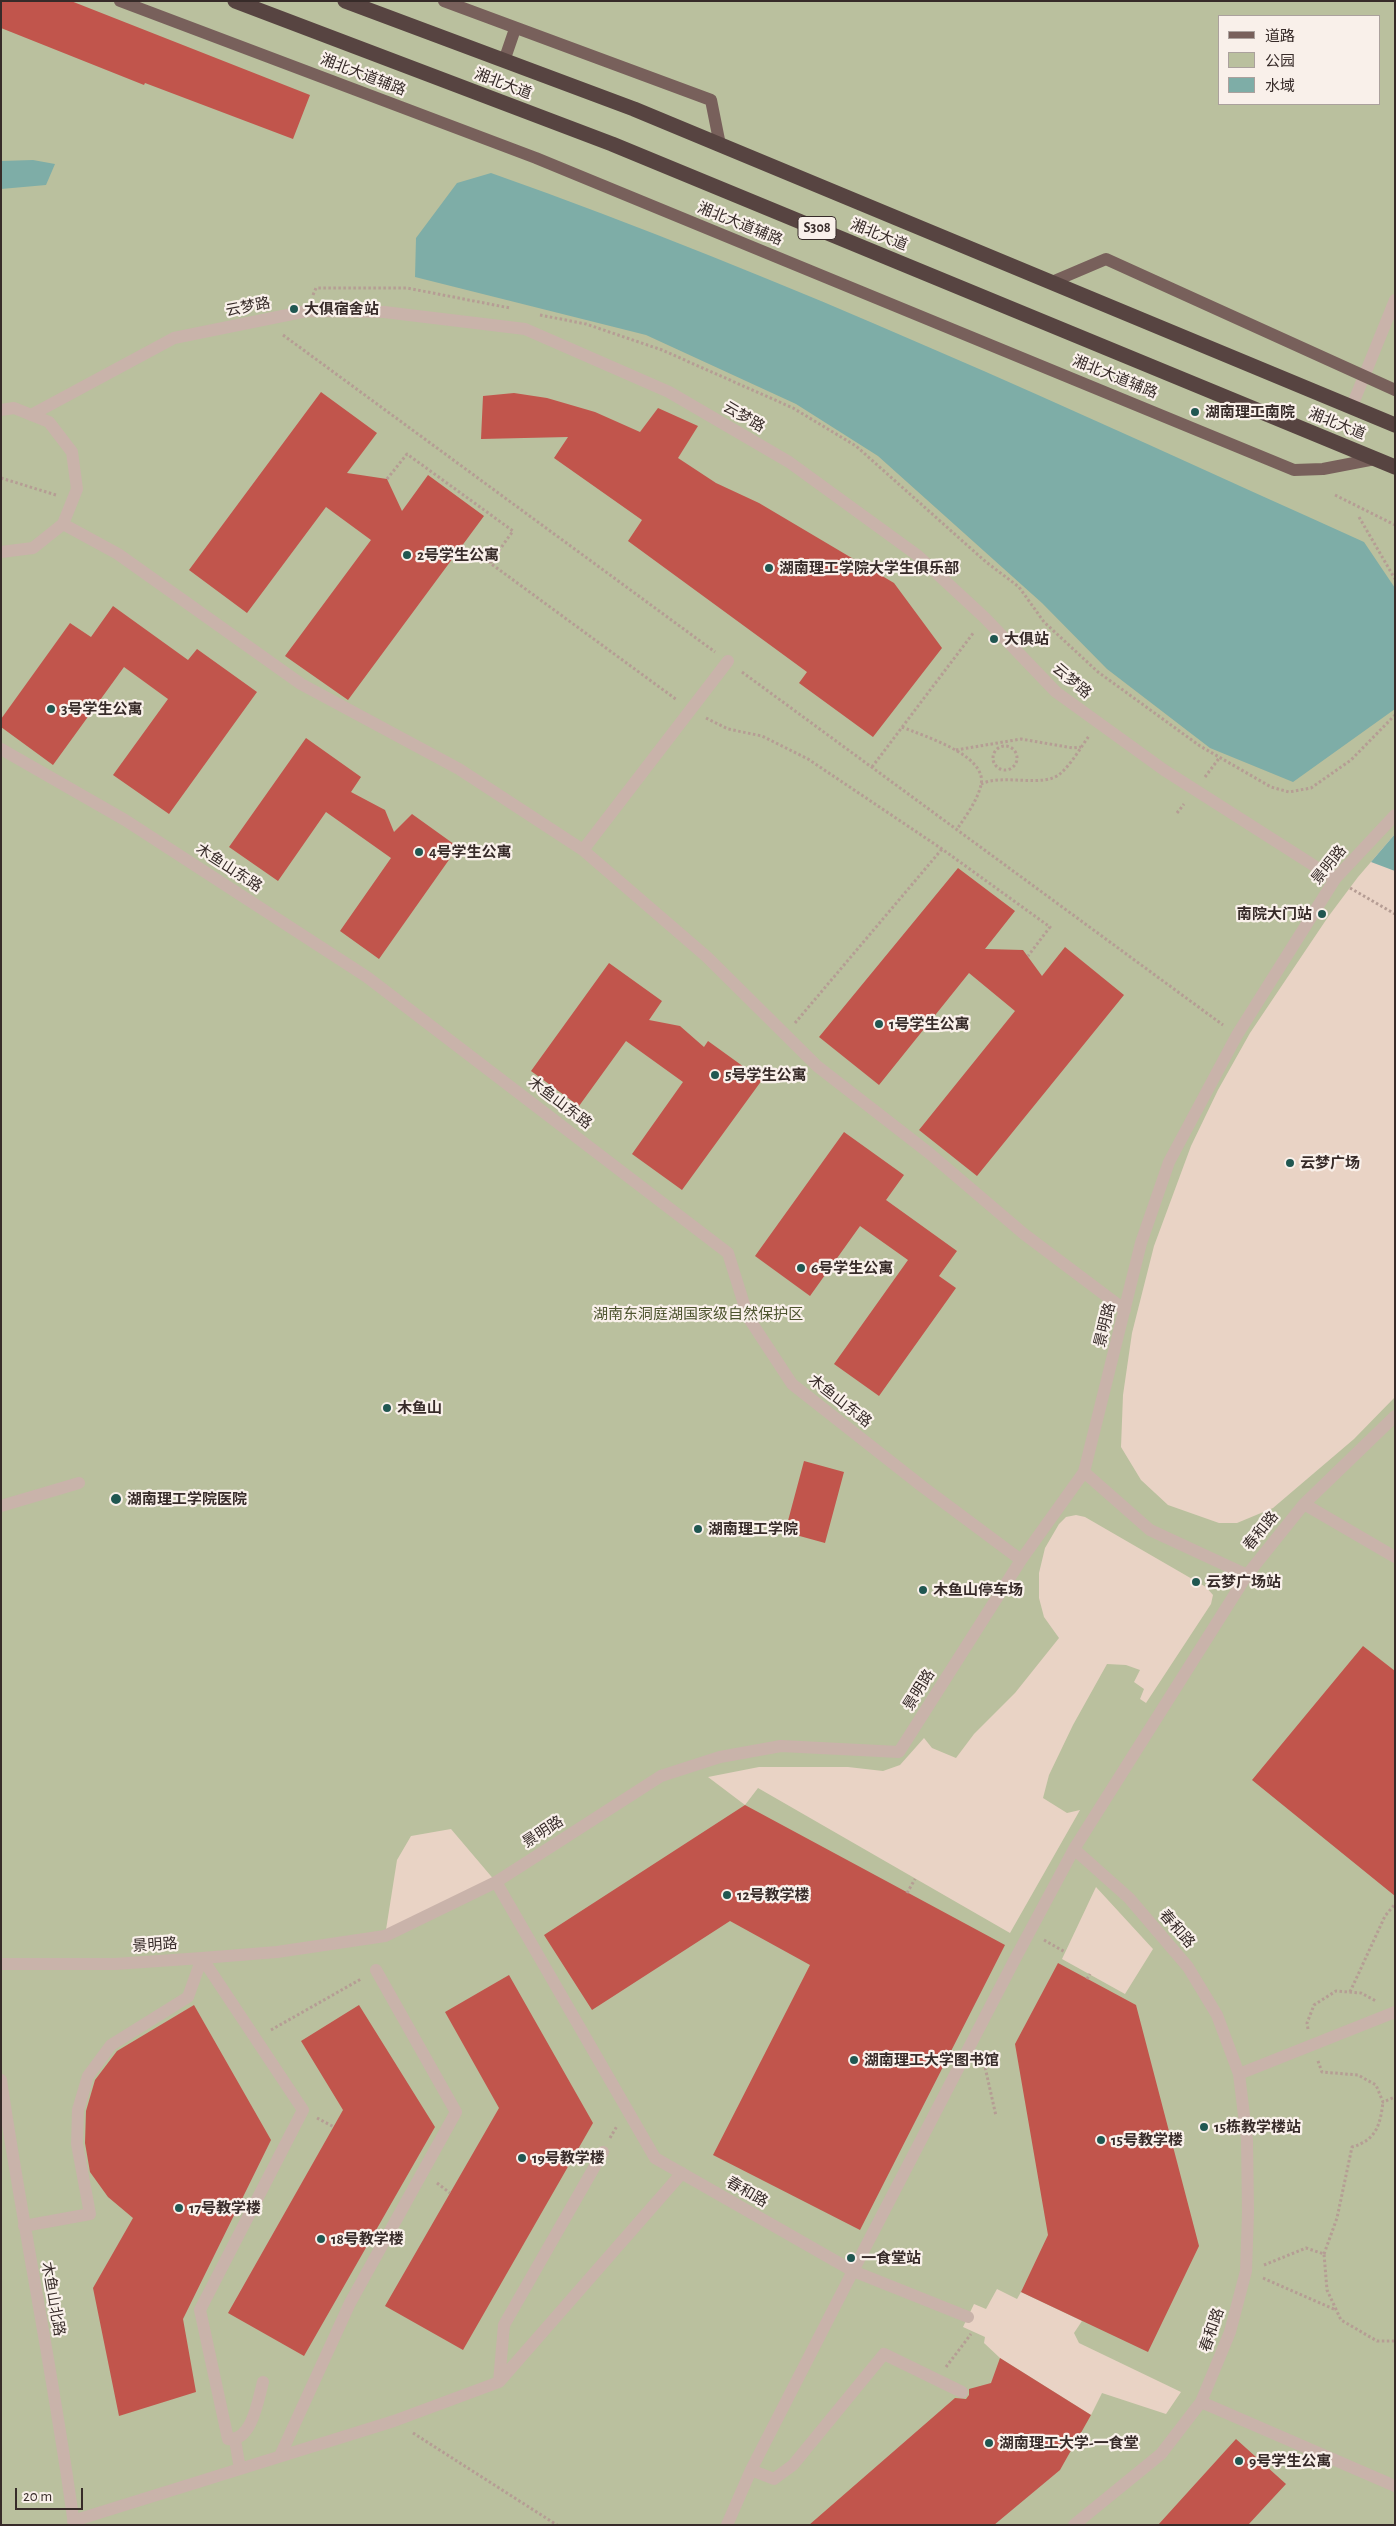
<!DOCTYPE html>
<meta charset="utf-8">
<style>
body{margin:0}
#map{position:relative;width:1396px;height:2526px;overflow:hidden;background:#f1e5de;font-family:"Alegreya Sans","Noto Sans SC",sans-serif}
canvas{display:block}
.frame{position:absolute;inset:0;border:2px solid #372b29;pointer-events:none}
.legend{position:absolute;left:1218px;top:15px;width:162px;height:90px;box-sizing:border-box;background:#f9f0ea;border:1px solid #aba19d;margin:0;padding:6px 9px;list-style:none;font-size:15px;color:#372b29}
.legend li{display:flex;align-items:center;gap:10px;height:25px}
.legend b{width:25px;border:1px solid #aba19d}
.scale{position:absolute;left:15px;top:2488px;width:68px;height:22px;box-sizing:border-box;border:2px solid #372b29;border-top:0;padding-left:6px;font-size:15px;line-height:18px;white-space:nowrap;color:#372b29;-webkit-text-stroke:4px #f9f0ea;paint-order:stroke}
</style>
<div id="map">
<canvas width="1396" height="2526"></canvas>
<div class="frame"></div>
<ul class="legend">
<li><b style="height:6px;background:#78605b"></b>道路</li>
<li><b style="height:14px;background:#bac09e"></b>公园</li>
<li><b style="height:14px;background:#7eada7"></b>水域</li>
</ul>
<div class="scale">20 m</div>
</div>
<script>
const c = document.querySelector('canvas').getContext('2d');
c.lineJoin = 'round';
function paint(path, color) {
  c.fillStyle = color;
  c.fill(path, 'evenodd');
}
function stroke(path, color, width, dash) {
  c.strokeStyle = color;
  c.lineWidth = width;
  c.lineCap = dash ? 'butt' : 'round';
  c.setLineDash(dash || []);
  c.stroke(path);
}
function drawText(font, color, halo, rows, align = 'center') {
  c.font = font + ' "Alegreya Sans","Noto Sans SC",sans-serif';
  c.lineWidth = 4.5;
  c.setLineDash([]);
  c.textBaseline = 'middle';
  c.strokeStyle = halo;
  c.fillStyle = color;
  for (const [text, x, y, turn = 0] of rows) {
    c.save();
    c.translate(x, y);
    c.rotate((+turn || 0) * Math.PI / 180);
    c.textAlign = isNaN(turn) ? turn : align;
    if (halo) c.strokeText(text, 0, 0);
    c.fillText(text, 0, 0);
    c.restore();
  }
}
paint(new Path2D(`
 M1,1H1395V2525H1ZM1220,16H1380V104H1220Z`), '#bac09e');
paint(new Path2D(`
 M1395,834V1397L1354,1439L1273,1508L1237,1523H1219L1168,1505L1141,1480L1121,1447L1123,1395L1132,1333L1154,1246L1191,1146L1218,1090L1250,1033L1328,917L1358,877Z
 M1076,1515L1085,1517L1206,1587L1213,1595L1211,1604L1146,1703L1140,1699L1144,1689L1134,1682L1140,1670L1126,1665L1107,1664L1073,1725L1049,1775L1043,1798L1067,1813L1080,1810L1010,1933L758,1788L745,1805L708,1777L759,1767H848L883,1771L900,1765L924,1738L932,1748L956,1758L974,1734L1015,1693L1059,1638L1044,1617L1039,1598V1573L1045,1548L1059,1524L1066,1517Z
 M451,1829L496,1882L385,1936L397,1860L411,1836Z
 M1096,1887L1153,1949L1125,1994L1062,1959Z
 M997,2289L1017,2299L1021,2292L1082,2321L1074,2333L1079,2343L1181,2392L1166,2414L1102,2393L1091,2415L1000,2358L984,2343L985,2337L963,2327L974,2304L986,2309Z`), '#e9d3c5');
paint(new Path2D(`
 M33,160L55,164L46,185L1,189V161Z
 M491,173C789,278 1076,412 1364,542L1395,588V709L1293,782L1210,748L1107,669L1042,603L878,456L796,404L646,335L415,277L416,238L457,183Z
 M1395,834V871L1371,862Z`), '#7eada7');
paint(new Path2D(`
 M1,1H71L310,95L293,139L145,83L144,85L1,28Z
 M321,392L377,433L347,473L387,479L402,511L428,475L484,516L348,700L285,656L371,540L326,507L247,613L189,570Z
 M514,393L547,398L595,412L640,432L658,408L698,426L678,458L716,483L759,503L894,583L942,648L873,737L799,683L807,672L628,541L642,520L554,458L568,437L481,439L483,396Z
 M113,606L188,660L197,649L257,692L169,814L113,775L168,699L124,667L53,765L1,727V719L70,623L91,637Z
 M306,738L361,777L351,792L385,810L394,832L412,814L458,847L379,959L340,931L391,858L326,812L278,881L229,847Z
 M958,868L1015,911L985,949L1023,950L1042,976L1065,947L1124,995L977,1176L919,1130L1015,1011L969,973L879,1085L819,1037Z
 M609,963L662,1001L649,1020L680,1026L704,1047L708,1041L762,1080L682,1190L632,1154L683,1082L626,1041L579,1106L531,1071Z
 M844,1132L904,1175L886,1200L957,1251L939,1276L956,1288L879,1396L834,1364L908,1260L860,1226L810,1296L755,1256Z
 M804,1461L844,1472L825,1543L785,1532Z
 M1363,1646L1395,1671V1896L1252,1780Z
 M745,1805L1005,1945L860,2230L713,2155L810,1965L730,1921L592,2010L544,1935Z
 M1058,1963L1136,2005L1199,2246L1148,2352L1021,2292L1048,2235L1015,2044Z
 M509,1975L593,2123L463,2350L385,2306L499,2108L445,2012Z
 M194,2005L271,2140L183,2319L196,2392L119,2416L93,2288L133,2218L108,2197L90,2172L85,2143L86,2111L95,2080L117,2051Z
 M359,2005L435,2127L304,2356L228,2313L343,2110L301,2041Z
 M1000,2358L1091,2415L1060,2470L994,2525H809L955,2398L966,2399L969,2395V2389L991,2383Z
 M1236,2439L1286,2484L1248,2525H1158Z`), '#c1554c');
stroke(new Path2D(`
 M313,295L316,288H407L510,308
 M540,315L586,324L662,350L793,408L856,446L986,562L1019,587L1044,622L1098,672L1200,746L1271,787L1289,792L1311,788L1351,760L1395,715
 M283,335L715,652
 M1,478L56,495
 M387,479L407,454L513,531L490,563L677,700
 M1335,495L1395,525
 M1359,517L1395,579
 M742,672L1223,1025
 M706,718L728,729L762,736L808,759L942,849L1050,927L1028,956
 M902,727C923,736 988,755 981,785C977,801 966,816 957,829
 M993 758a12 12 0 1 1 24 0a12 12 0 1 1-24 0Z
 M956,750L1021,739L1073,748L1081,747
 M872,767L974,632
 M1205,777L1220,757
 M981,784C1004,773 1044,789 1061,773C1072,763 1081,747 1089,736
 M1177,813L1184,804
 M1350,888L1395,914
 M795,1023L942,849
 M907,1893L915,1879
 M1044,1940L1065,1952
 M1087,1979L1090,1974
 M1350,1992L1385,1916L1395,1904
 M1308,2029L1307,2023L1314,2005L1336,1991L1361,1993L1376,2001
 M271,2030L361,1979
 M983,2058L996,2116
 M1318,2061L1322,2072L1358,2075L1376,2085L1383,2102L1395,2097
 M317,2118L334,2127
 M610,2138L617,2126
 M437,2183L450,2193
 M1324,2254L1337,2218L1352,2147C1376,2140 1380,2126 1383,2102
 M1264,2265L1306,2248L1324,2254L1327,2290L1341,2320L1377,2341H1395
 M1263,2278L1336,2310
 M946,2367L971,2334
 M413,2433L557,2525`), '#b59d94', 3, [2.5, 2.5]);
stroke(new Path2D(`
 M1352,406L1395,300
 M1,410L14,408L49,422L72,452L77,489L63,524L33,548L1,552
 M31,415L174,338L307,311L384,312L525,329L669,392L789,462L917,555L985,618L1056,692L1164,770L1335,879
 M63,524L118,554L301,684L459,769L583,850L707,957L817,1066L929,1153L1024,1234L1125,1310
 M1,749L125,820L367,977L728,1253L748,1317L792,1384L923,1487L1021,1560
 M583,850L728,661
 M1084,1472L1150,1530L1247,1575
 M1304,1504L1395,1557
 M1,1506L79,1483
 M496,1882L655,2158L853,2271L751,2470L727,2525
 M202,1958L303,2110L200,2310L228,2439C252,2442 258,2400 263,2382
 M1,1964H115L202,1958L277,1952L385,1936L496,1882L661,1776L720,1757L781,1746L899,1752L1021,1560L1084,1472L1141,1243L1169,1162L1237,1035L1335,879L1395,815
 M1239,2074L1395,2012
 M1,2080C23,2229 54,2376 74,2525
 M24,2226L90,2214L77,2144L78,2110L88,2076L111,2045L188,1997L202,1958
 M968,2317L853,2271L1015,1959L1074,1849
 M499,2382L504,2325L603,2152
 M1201,2402L1395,2486
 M235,2440L240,2469
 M280,2456L350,2303L456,2112L376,1970
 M751,2470L774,2479L793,2465L884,2354L962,2392
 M73,2521L394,2421L499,2382L682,2173
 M1074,2525L1161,2454L1201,2402L1230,2332L1246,2271L1248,2212L1247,2140L1239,2074L1217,2015L1188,1967L1129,1898L1074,1849L1247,1575L1304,1504L1395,1416`), '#c9b3aa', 12);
stroke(new Path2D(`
 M120,1L536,158L1294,470L1323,469L1375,459
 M444,1L711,100L720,145
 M504,61L515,29
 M1052,282L1106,259L1395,390`), '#78605b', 12);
stroke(new Path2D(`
 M235,1L612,144L1395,467
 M345,1L634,109L1395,425`), '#574441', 15);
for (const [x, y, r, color] of [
 [294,309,5,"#205751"],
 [1195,412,5,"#205751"],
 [407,555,5,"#205751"],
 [769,568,5,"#205751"],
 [994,639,5,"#205751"],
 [51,709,5,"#205751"],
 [419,852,5,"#205751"],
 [1322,914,5,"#205751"],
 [879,1024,5,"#205751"],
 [715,1075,5,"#205751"],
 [1290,1163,5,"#205751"],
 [801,1268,5,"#205751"],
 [387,1408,5,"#205751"],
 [116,1499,6,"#205751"],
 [698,1529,5,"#205751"],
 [1196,1582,5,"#205751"],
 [923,1590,5,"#205751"],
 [727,1895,5,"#205751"],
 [854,2060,5,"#205751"],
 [1204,2127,5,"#205751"],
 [1101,2140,5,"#205751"],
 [522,2158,5,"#205751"],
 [179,2208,5,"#205751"],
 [321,2239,5,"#205751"],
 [851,2258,5,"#205751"],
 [989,2443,5,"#205751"],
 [1239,2461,5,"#205751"]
]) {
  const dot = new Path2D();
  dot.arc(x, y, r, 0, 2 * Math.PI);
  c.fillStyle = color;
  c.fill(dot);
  stroke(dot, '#f9f0ea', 2);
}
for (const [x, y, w] of [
 [817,228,38]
]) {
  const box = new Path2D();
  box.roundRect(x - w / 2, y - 11.5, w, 23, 4);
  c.fillStyle = '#f9f0ea';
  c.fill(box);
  stroke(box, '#372b29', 1);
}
drawText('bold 14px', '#372b29', null, [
 ["S308",817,228]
]);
drawText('15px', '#372b29', '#f9f0ea', [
 ["湘北大道辅路",363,75,21],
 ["湘北大道",503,84,21],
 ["湘北大道辅路",740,224,22],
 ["湘北大道",879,235,22],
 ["云梦路",248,307,-11],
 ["湘北大道辅路",1115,377,22],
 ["云梦路",744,417,30],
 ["湘北大道",1337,424,22],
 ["云梦路",1072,681,40],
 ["景明路",1329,865,-51],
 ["木鱼山东路",229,868,33],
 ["木鱼山东路",560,1103,37],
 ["景明路",1105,1325,-76],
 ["木鱼山东路",840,1401,38],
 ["春和路",1261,1531,-51],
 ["景明路",919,1690,-58],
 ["景明路",543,1832,-33],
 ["春和路",1177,1929,49],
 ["景明路",155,1945,-4],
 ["春和路",747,2192,30],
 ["木鱼山北路",53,2299,80],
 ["春和路",1212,2330,-71]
]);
drawText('bold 15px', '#372b29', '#f9f0ea', [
 ["大俱宿舍站",304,309],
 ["湖南理工南院",1205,412],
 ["2号学生公寓",417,555],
 ["湖南理工学院大学生俱乐部",779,568],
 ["大俱站",1004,639],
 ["3号学生公寓",61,709],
 ["4号学生公寓",429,852],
 ["南院大门站",1312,914,"right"],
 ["1号学生公寓",889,1024],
 ["5号学生公寓",725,1075],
 ["云梦广场",1300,1163],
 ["6号学生公寓",811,1268],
 ["木鱼山",397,1408],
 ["湖南理工学院医院",127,1499],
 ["湖南理工学院",708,1529],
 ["云梦广场站",1206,1582],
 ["木鱼山停车场",933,1590],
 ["12号教学楼",737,1895],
 ["湖南理工大学图书馆",864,2060],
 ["15栋教学楼站",1214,2127],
 ["15号教学楼",1111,2140],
 ["19号教学楼",532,2158],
 ["17号教学楼",189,2208],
 ["18号教学楼",331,2239],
 ["一食堂站",861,2258],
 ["湖南理工大学-一食堂",999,2443],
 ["9号学生公寓",1249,2461]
], 'left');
drawText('15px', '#4d542e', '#f9f0ea', [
 ["湖南东洞庭湖国家级自然保护区",698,1314]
]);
</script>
